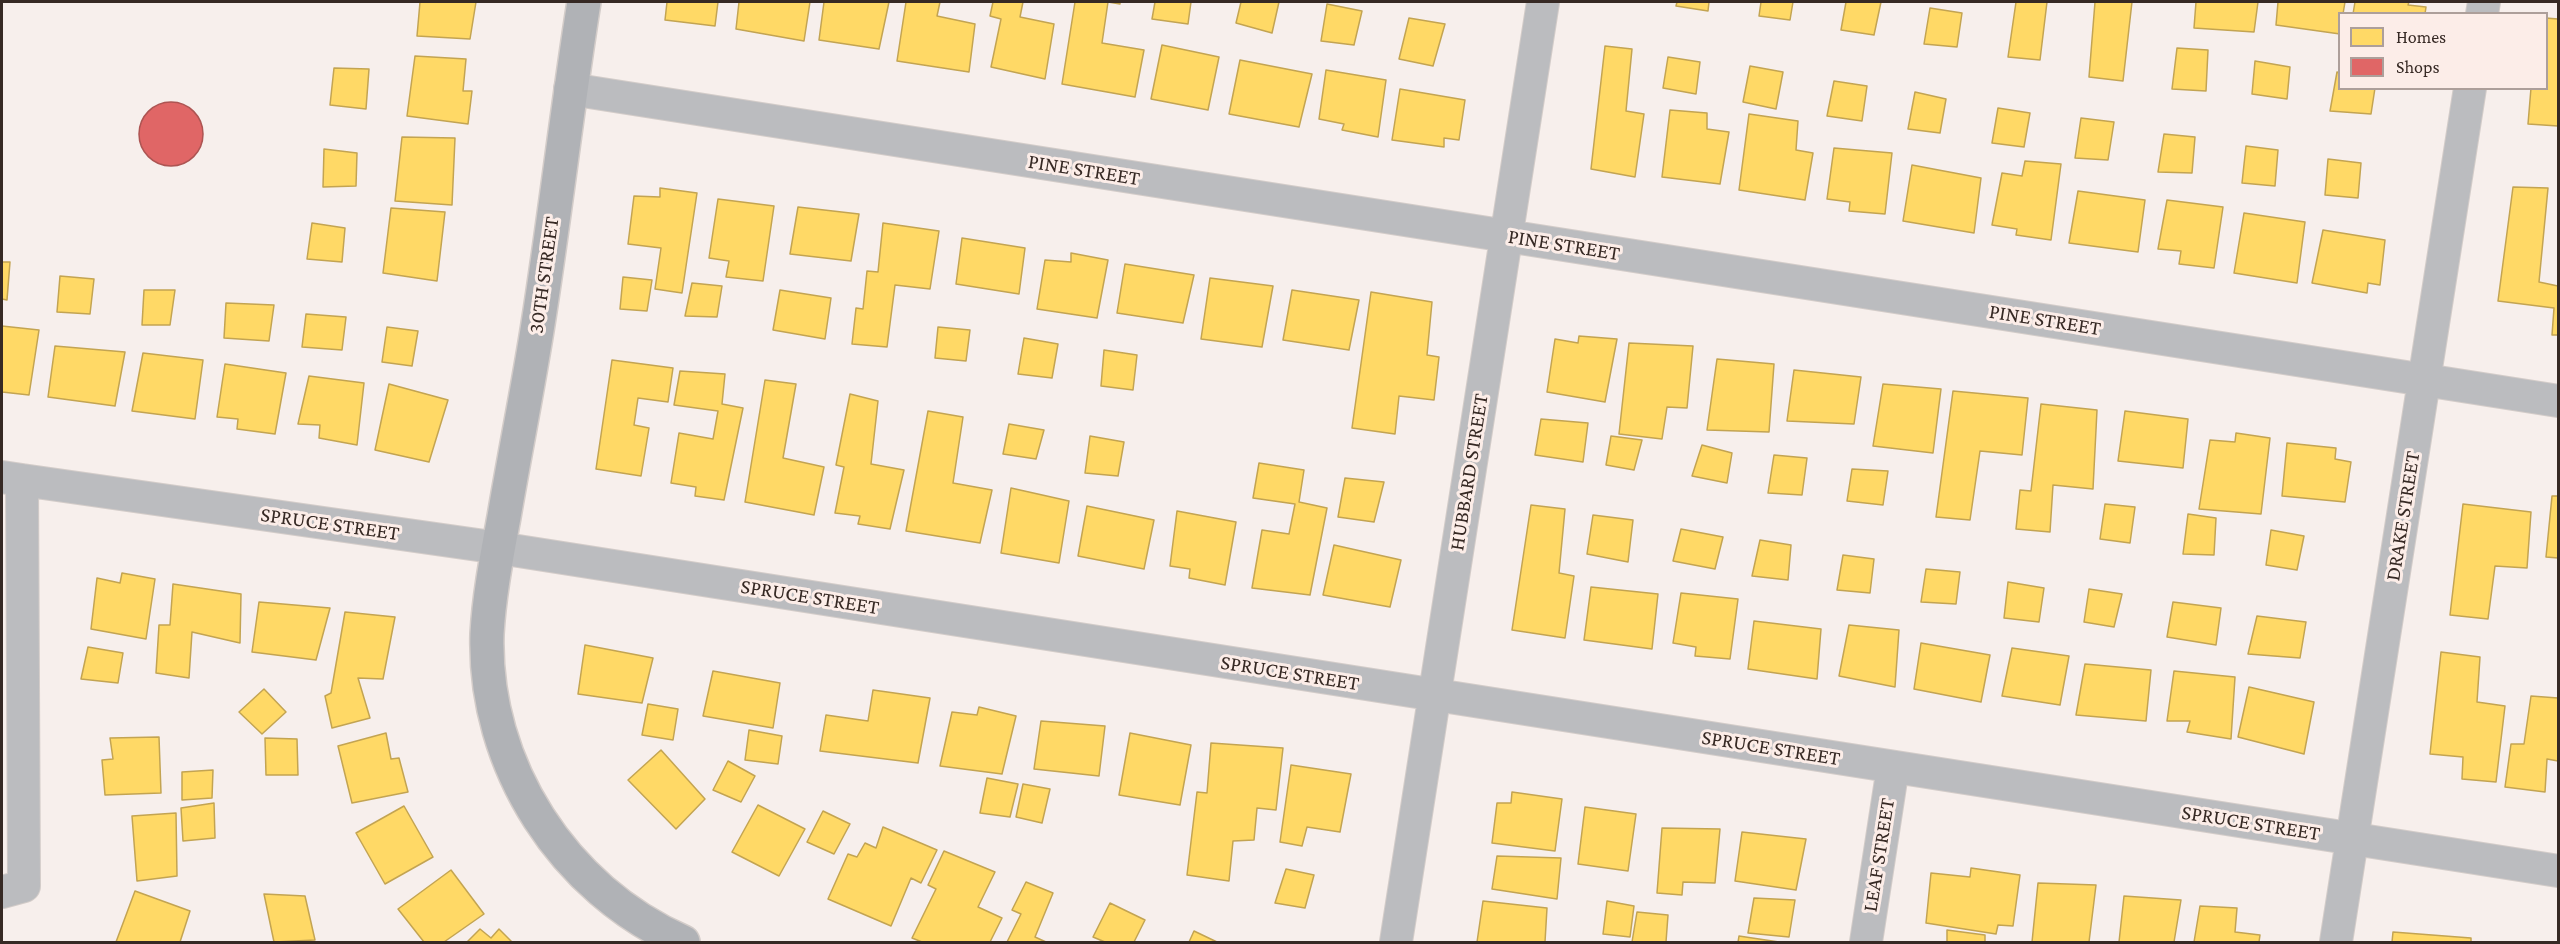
<!DOCTYPE html>
<style>
body{margin:0}
#map{position:relative;width:2560px;height:944px;overflow:hidden;background:#f7efec;font-family:"Crimson Pro",serif}
canvas{display:block}
.frame{position:absolute;inset:0;border:3px solid #362924;pointer-events:none}
.legend{position:absolute;left:2338px;top:12px;width:210px;height:78px;box-sizing:border-box;background:#fcede8;border:2px solid #ad9f9a;margin:0;padding:8px 10px;list-style:none;font-size:18px;color:#362924}
.legend li{display:flex;align-items:center;gap:12px;height:30px}
.legend b{width:30px;border:2px solid #ad9f9a}
</style>
<div id="map">
<canvas width="2560" height="944"></canvas>
<div class="frame"></div>
<ul class="legend">
<li><b style="height:16px;background:#ffd966"></b>Homes</li>
<li><b style="height:16px;background:#e06666"></b>Shops</li>
</ul>
</div>
<script>
const c = document.querySelector('canvas').getContext('2d');
c.lineJoin = 'round';
function paint(path, color) {
  c.fillStyle = color;
  c.fill(path, 'evenodd');
}
function stroke(path, color, width, dash) {
  c.strokeStyle = color;
  c.lineWidth = width;
  c.lineCap = dash ? 'butt' : 'round';
  c.setLineDash(dash || []);
  c.stroke(path);
}
function drawText(font, color, halo, rows, align = 'center') {
  c.font = font + ' "Crimson Pro",serif';
  c.lineWidth = 6;
  c.setLineDash([]);
  c.textBaseline = 'middle';
  c.strokeStyle = halo;
  c.fillStyle = color;
  for (const [text, x, y, turn = 0] of rows) {
    c.save();
    c.translate(x, y);
    c.rotate((+turn || 0) * Math.PI / 180);
    c.textAlign = isNaN(turn) ? turn : align;
    if (halo) c.strokeText(text, 0, 0);
    c.fillText(text, 0, 0);
    c.restore();
  }
}
const homes = new Path2D(`
 M420,2H476L470,39L417,36Z
 M667,2H718L715,26L665,20Z
 M739,2H810L804,41L736,29Z
 M824,2H889L879,49L819,40Z
 M906,2H940L937,16L975,24L969,72L897,61Z
 M993,2H1023L1020,17L1054,24L1045,79L991,67L1001,19L990,16Z
 M1075,2H1120V4L1108,2L1102,43L1144,50L1135,97L1062,84Z
 M1155,2H1191L1188,24L1152,19Z
 M1241,2H1279L1272,33L1236,23Z
 M1677,2H1709L1708,11L1676,6Z
 M1761,2H1793L1790,20L1759,16Z
 M1846,2H1881L1874,35L1841,30Z
 M2016,2H2047L2040,60L2008,57Z
 M2095,2H2132L2123,81L2089,77Z
 M2196,2H2258L2254,32L2194,28Z
 M2278,2H2345L2343,14H2340V34L2276,25Z
 M2355,2H2409L2408,5L2426,7L2425,14H2353Z
 M1327,4L1362,11L1354,45L1321,41Z
 M1930,8L1962,13L1957,47L1924,44Z
 M1409,18L1445,24L1433,66L1399,59Z
 M2546,18L2558,19V126L2528,124L2531,88H2546Z
 M1162,45L1219,57L1208,110L1151,99Z
 M1605,46L1632,49L1626,111L1644,114L1635,177L1591,169Z
 M2177,48L2208,50L2206,91L2172,89Z
 M415,56L466,59L463,91H472L468,124L407,116Z
 M1668,57L1700,62L1696,94L1663,88Z
 M1240,60L1312,74L1299,127L1229,114Z
 M2255,61L2290,67L2287,99L2252,94Z
 M1750,66L1783,72L1776,109L1743,102Z
 M334,68L369,69L366,109L330,105Z
 M1326,70L1386,80L1378,137L1342,130L1344,124L1319,119Z
 M2337,72L2340,73V88H2375L2371,114L2330,111Z
 M1834,81L1867,86L1862,121L1827,116Z
 M1400,89L1465,100L1459,140L1444,138V147L1392,140Z
 M1915,92L1946,99L1940,133L1908,129Z
 M1998,108L2030,113L2024,147L1992,143Z
 M1670,110L1707,113V129L1729,132L1720,184L1662,177Z
 M1749,114L1798,121L1796,150L1813,153L1805,200L1739,190Z
 M2081,118L2114,122L2108,160L2075,158Z
 M2164,134L2195,137L2192,173L2158,172Z
 M402,137L455,138L452,205L395,201Z
 M2246,146L2278,150L2275,186L2242,183Z
 M1834,148L1892,153L1885,214L1849,211L1850,202L1827,199Z
 M324,149L357,153L356,186L323,187Z
 M2328,159L2361,163L2358,198L2325,195Z
 M2025,161L2061,164L2051,240L2016,235L2017,229L1992,225L2002,173L2022,176Z
 M1912,165L1981,178L1974,233L1903,221Z
 M2513,187L2548,188L2539,282L2558,286V335H2552L2554,308L2498,301Z
 M660,188L697,193L682,293L655,289L661,248L628,244L634,196L660,197Z
 M2078,191L2145,200L2138,252L2069,243Z
 M718,199L774,206L763,281L726,277L729,261L709,258Z
 M2167,200L2223,207L2214,268L2179,264L2181,251L2158,249Z
 M798,207L859,214L851,261L790,254Z
 M391,208L445,212L437,281L383,273Z
 M2244,213L2305,222L2297,283L2234,273Z
 M312,223L345,228L342,262L307,259Z
 M883,223L939,231L930,289L895,285L887,347L852,344L856,308L863,309L867,271L878,272Z
 M2323,230L2385,240L2380,285L2368,283L2367,293L2312,283Z
 M962,238L1025,248L1019,294L956,284Z
 M1071,253L1108,260L1097,318L1037,309L1045,260L1071,262Z
 M2,262H10L7,300L2,299Z
 M1125,264L1194,275L1183,323L1117,313Z
 M60,276L94,279L90,314L57,312Z
 M623,277L652,280L647,311L620,309Z
 M1210,278L1273,286L1262,347L1201,339Z
 M692,283L722,286L717,317L685,316Z
 M144,290H175L170,325H142Z
 M780,290L831,298L825,339L773,330Z
 M1292,290L1359,300L1349,350L1283,340Z
 M1371,292L1432,302L1427,355L1439,357L1434,400L1399,396L1395,434L1352,428Z
 M226,303L274,305L269,341L224,338Z
 M306,314L346,317L342,350L302,347Z
 M2,326L39,330L29,395L2,392Z
 M387,327L418,331L412,366L382,362Z
 M938,327L970,330L966,361L935,358Z
 M1579,336L1617,339L1605,402L1547,392L1555,339L1578,343Z
 M1024,338L1058,344L1052,378L1018,374Z
 M1629,343L1693,346L1687,408L1667,407L1662,439L1619,434Z
 M55,346L125,352L115,406L48,397Z
 M1104,350L1137,355L1133,390L1101,386Z
 M143,353L203,360L195,419L132,411Z
 M1717,359L1774,364L1769,432L1707,430Z
 M612,360L673,368L668,402L638,398L634,425L649,428L641,476L596,469Z
 M225,364L286,373L275,434L237,429L238,419L217,417Z
 M1794,370L1861,377L1854,424L1787,421Z
 M680,371L725,374L722,404L743,408L724,500L695,496L696,487L671,483L679,433L713,439L718,411L674,405Z
 M309,376L364,383L357,445L319,438L320,425L298,424Z
 M765,380L796,384L783,458L824,467L814,515L745,502Z
 M389,384L448,400L429,462L375,450Z
 M1883,384L1941,389L1933,453L1873,446Z
 M1953,391L2028,398L2022,455L1980,451L1970,520L1936,517Z
 M850,394L878,401L871,464L904,470L890,529L858,524L860,516L835,513L844,467L836,465Z
 M2041,404L2097,410L2093,489L2053,485L2050,532L2016,529L2020,490L2031,491Z
 M928,411L963,417L953,483L992,490L980,543L906,531Z
 M2125,411L2188,419L2183,468L2118,461Z
 M1541,419L1588,423L1583,462L1535,455Z
 M1009,424L1044,430L1036,459L1003,454Z
 M2236,433L2270,438L2261,514L2199,509L2210,440L2235,442Z
 M1090,436L1124,442L1118,476L1085,473Z
 M1611,436L1642,440L1634,470L1606,465Z
 M2287,443L2336,448L2335,459L2351,462L2345,502L2282,496Z
 M1702,445L1732,453L1727,483L1692,476Z
 M1774,455L1807,458L1802,495L1768,493Z
 M1259,463L1304,470L1299,502L1327,508L1310,595L1252,588L1262,530L1289,534L1295,504L1253,498Z
 M1852,469L1888,471L1883,505L1847,501Z
 M1345,478L1384,482L1374,522L1338,517Z
 M1011,488L1069,501L1059,563L1001,553Z
 M2552,496H2558V558L2546,557Z
 M2105,504L2135,507L2130,543L2100,539Z
 M2463,504L2531,512L2527,568L2495,566L2488,619L2450,615Z
 M1531,505L1565,509L1559,573L1574,576L1565,638L1512,630Z
 M1087,506L1154,520L1144,569L1078,556Z
 M1177,511L1236,522L1225,585L1189,578L1190,569L1170,566Z
 M2188,514L2216,518L2214,555L2183,554Z
 M1593,515L1633,520L1628,562L1587,554Z
 M1681,529L1723,537L1715,569L1673,561Z
 M2271,530L2304,536L2297,570L2266,565Z
 M1760,540L1791,545L1788,580L1752,576Z
 M1334,545L1401,560L1390,607L1323,595Z
 M1843,555L1874,559L1870,593L1837,590Z
 M1926,569L1960,572L1956,604L1921,602Z
 M122,573L155,579L146,639L91,629L97,578L120,583Z
 M2008,582L2044,588L2039,622L2004,618Z
 M173,584L241,594L240,643L192,632L189,678L156,673L159,625H170Z
 M1591,587L1658,594L1652,649L1584,640Z
 M2089,589L2122,594L2114,627L2084,622Z
 M1681,593L1738,599L1730,659L1695,656L1696,647L1673,643Z
 M259,602L330,608L316,660L252,652Z
 M2173,602L2221,608L2216,645L2167,637Z
 M345,612L395,617L383,679L358,678L370,718L332,728L325,696L331,693Z
 M2257,616L2306,622L2300,658L2248,654Z
 M1754,621L1821,629L1817,679L1748,669Z
 M1849,625L1899,630L1895,687L1839,676Z
 M1921,643L1990,655L1981,702L1914,689Z
 M585,645L653,658L642,703L578,694Z
 M88,647L123,653L118,683L81,679Z
 M2012,648L2069,656L2060,705L2002,696Z
 M2441,652L2480,657L2477,702L2505,706L2496,782L2462,779L2463,757L2430,754Z
 M2085,664L2151,670L2146,721L2076,715Z
 M713,671L780,683L773,728L703,716Z
 M2174,671L2235,677L2231,739L2187,732L2190,721H2167Z
 M2249,687L2314,702L2304,754L2238,737Z
 M264,689L286,712L262,734L239,712Z
 M873,690L930,698L918,763L820,751L826,715L868,721Z
 M2531,696L2558,698V761L2547,759L2545,792L2505,787L2511,744H2524Z
 M648,704L678,709L673,740L642,735Z
 M979,707L1016,716L1002,774L940,766L952,712L977,715Z
 M1041,721L1105,726L1099,776L1034,769Z
 M749,730L782,736L778,764L745,760Z
 M386,733L391,759L399,758L408,792L352,803L338,746Z
 M1130,733L1191,745L1180,805L1119,795Z
 M159,737L161,793L105,795L102,760L113,759L110,738Z
 M265,738L297,739L298,775H266Z
 M1211,743L1283,748L1276,810L1257,808L1254,840L1233,841L1229,881L1187,875L1197,792L1207,793Z
 M661,750L705,799L676,829L628,780Z
 M728,761L755,776L741,802L713,790Z
 M1291,765L1351,774L1340,832L1307,827L1302,846L1280,842Z
 M213,770L212,798L182,800V772Z
 M987,778L1018,784L1010,817L980,813Z
 M1023,784L1050,789L1042,823L1016,817Z
 M1512,792L1562,799L1555,851L1492,843L1497,803H1511Z
 M214,803L215,838L183,841L181,808Z
 M758,805L805,829L779,876L732,852Z
 M404,806L433,857L385,884L356,833Z
 M1585,807L1636,814L1628,871L1578,864Z
 M823,811L850,824L834,854L807,842Z
 M176,813L177,876L137,881L132,816Z
 M883,827L937,850L921,883L911,878L891,926L828,899L848,854L857,857L865,843L876,848Z
 M1662,828L1720,829L1715,883L1683,882L1682,895L1657,893Z
 M1742,832L1806,839L1796,890L1735,881Z
 M944,851L995,872L978,907L1002,918L990,942H922L912,938L936,889L928,885Z
 M1497,856L1561,858L1557,899L1492,889Z
 M1971,868L2020,875L2013,926L1998,925L1996,934L1926,923L1931,873L1970,877Z
 M1286,869L1314,875L1305,908L1275,903Z
 M451,870L484,914L444,942H424L398,909Z
 M1026,882L1053,893L1035,937L1046,942H1007L1021,914L1012,910Z
 M2038,883L2096,885L2089,942H2032Z
 M135,891L190,911L180,942H116Z
 M264,894L305,896L315,940L274,942Z
 M2124,896L2181,900L2174,942H2119Z
 M1754,898L1795,900L1789,937L1748,933Z
 M1483,901L1547,908L1545,942H1477Z
 M1607,901L1634,906L1630,937L1603,934Z
 M1110,903L1145,920L1134,942H1105L1093,937Z
 M2200,906L2237,908L2235,932L2260,935L2259,942H2194Z
 M1637,912L1668,915L1666,942H1632Z
 M480,929L491,938L499,929L512,942H467Z
 M1947,930L1985,935V942H1947Z
 M1194,931L1217,942H1189Z
 M2393,932L2471,938V942H2392Z
 M1739,936L1779,942H1738Z`);
paint(homes, '#ffd966');
stroke(homes, '#c3a452', 1.5);
const shops = new Path2D(`
 M139 134a32 32 0 1 1 64 0a32 32 0 1 1-64 0Z`);
paint(shops, '#e06666');
stroke(shops, '#ad5452', 1.5);
const street = new Path2D(`
 M2482,14L2484,2
 M570,89L2558,401
 M22,480L499,548L2558,871
 M2,892L24,886L22,480L2,477
 M1396,942L1543,2
 M1866,942L1893,767
 M2336,942L2470,88`);
const secondary = new Path2D(`
 M584,2C567,109 555,216 538,324C528,388 515,452 504,517C497,555 489,596 487,634C483,766 564,890 683,942`);
stroke(street, '#d3ccc9', 34);
stroke(secondary, '#d3ccc9', 36);
stroke(street, '#bbbcbf', 32);
stroke(secondary, '#b0b2b6', 33);
drawText('21px', '#362924', '#fcede8', [
 ["PINE STREET",1084,170,9],
 ["PINE STREET",1564,245,9],
 ["30TH STREET",544,275,-82],
 ["PINE STREET",2045,320,9],
 ["HUBBARD STREET",1469,472,-81],
 ["DRAKE STREET",2403,516,-81],
 ["SPRUCE STREET",330,524,8],
 ["SPRUCE STREET",810,597,9],
 ["SPRUCE STREET",1290,673,9],
 ["SPRUCE STREET",1771,748,9],
 ["SPRUCE STREET",2251,823,9],
 ["LEAF STREET",1879,855,-81]
]);
</script>
